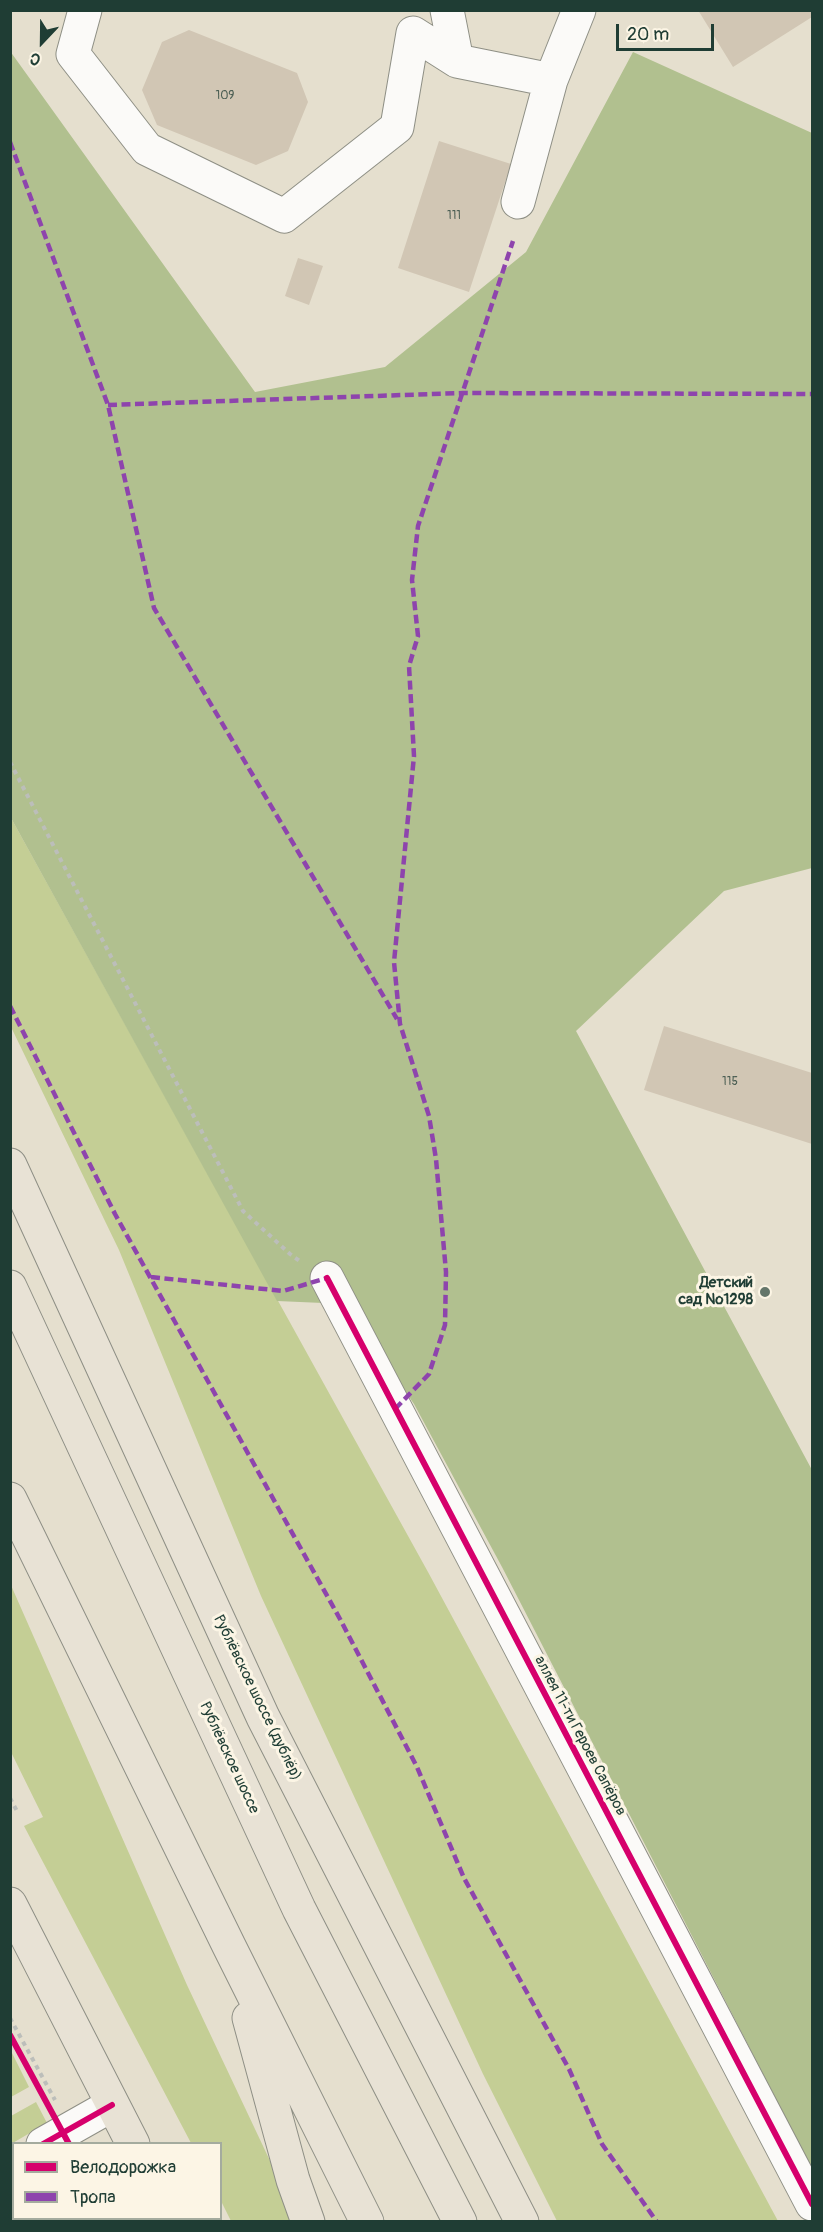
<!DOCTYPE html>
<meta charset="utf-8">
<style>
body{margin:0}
#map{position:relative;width:823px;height:2232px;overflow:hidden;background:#e5dfce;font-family:Pangolin,sans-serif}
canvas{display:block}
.frame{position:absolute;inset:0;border:12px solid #1f3d34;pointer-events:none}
.legend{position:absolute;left:12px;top:2142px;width:210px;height:78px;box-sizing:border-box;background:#fcf5e5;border:2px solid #a4ab9e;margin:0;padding:8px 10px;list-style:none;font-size:18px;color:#1f3d34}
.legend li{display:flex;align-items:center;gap:12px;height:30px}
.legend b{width:30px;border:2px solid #a4ab9e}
.north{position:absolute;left:12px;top:12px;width:60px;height:60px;-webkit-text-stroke:4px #fcf5e5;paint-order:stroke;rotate:202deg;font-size:16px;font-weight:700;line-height:24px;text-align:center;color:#1f3d34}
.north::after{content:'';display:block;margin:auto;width:21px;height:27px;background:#1f3d34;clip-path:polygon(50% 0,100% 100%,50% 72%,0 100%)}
.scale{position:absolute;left:616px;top:24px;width:98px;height:27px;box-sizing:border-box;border:3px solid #1f3d34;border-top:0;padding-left:8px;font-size:18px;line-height:21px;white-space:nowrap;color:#1f3d34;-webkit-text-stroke:4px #fcf5e5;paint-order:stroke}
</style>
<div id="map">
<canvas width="823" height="2232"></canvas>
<div class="frame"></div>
<ul class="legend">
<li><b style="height:8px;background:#d6006c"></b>Велодорожка</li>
<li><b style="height:8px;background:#8e44ad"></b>Тропа</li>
</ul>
<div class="north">С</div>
<div class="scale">20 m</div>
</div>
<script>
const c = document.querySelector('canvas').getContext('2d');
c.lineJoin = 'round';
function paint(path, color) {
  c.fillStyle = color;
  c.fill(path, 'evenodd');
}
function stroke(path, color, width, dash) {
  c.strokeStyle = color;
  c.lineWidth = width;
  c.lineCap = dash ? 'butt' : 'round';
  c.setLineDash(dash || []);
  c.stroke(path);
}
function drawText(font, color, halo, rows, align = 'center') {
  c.font = font + ' Pangolin,sans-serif';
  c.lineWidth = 6;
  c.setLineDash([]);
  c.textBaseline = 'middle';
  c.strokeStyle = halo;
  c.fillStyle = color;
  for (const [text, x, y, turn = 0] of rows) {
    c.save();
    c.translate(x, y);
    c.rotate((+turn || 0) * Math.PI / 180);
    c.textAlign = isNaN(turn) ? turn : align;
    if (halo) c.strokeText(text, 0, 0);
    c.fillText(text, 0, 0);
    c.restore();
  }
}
paint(new Path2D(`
 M11,818L428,1572L778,2221H557L483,2074L261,1596L119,1250L11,1027Z
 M10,1583L187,1985L280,2182L293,2221H231L221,2201L220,2144L191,2143L24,1826L43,1817L11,1752Z
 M11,2051L29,2087L11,2097H10Z
 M36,2102L47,2123L11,2144V2116Z
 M13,2177L14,2218H99L101,2221H11L10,2178Z`), '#c4ce95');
paint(new Path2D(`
 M10,51L255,392L385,367L526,252L633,52L812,133V868L724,891L576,1031L812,1470V2169L502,1567L414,1404L346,1304L277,1301L11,818Z`), '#b1c08f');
paint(new Path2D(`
 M698,10H812V17L733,67Z
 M189,30L297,73L308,102L288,151L256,165L157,125L142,90L162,42Z
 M439,141L511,164L469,292L398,268Z
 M298,258L323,266L309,305L285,296Z
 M664,1026L812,1073V1144L644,1090Z`), '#d1c6b4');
const minor = new Path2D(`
 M85,10L73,54L147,149L284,216L397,127L413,33L457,61
 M447,10L457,61L551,80L579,10
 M518,202L551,80
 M327,1278L812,2204
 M43,2144L112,2105
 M10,2162L14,2160`);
const major = new Path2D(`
 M10,1165L263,1717L522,2222
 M10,1287L299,1909L460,2222
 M10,1499L229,1946L367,2222
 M10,1904L133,2144
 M249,2018L293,2180L308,2222
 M172,2218L174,2222`);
stroke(minor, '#8e8f85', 35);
stroke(major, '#8e8f85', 35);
stroke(new Path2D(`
 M10,762L243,1211L290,1254L301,1262
 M10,1798L18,1813
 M10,2018L55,2100
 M126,2218L128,2222`), '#bcbeba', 4, [4.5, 4.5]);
stroke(minor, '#fbfaf8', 33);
stroke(major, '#e8e2d5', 33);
stroke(new Path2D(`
 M10,142L108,405L154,608L397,1019
 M108,405L463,393L812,394
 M10,1006L115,1214L340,1619L417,1767L464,1878L569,2069L602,2144L657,2222
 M151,1277L283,1291L327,1278
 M395,1409L429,1374L445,1325L446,1272L436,1159L429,1116L400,1024L394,962L414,756L409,666L418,636L412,580L418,526L513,241`), '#8e44ad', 4.5, [9, 4.5]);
stroke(new Path2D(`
 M327,1278L812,2204
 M10,2035L69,2144
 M43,2144L112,2105`), '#d6006c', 6);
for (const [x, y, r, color] of [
 [765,1292,6,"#64766a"]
]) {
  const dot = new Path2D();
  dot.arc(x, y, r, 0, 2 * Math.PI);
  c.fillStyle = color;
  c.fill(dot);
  stroke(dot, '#fcf5e5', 2);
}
drawText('12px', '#4c5f54', null, [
 ["109",225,96],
 ["111",454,216],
 ["115",730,1082]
]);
drawText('bold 15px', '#1f3d34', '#fcf5e5', [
 ["Детский",753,1283],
 ["сад №1298",753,1300]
], 'right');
drawText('15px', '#1f3d34', '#fcf5e5', [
 ["Рублёвское шоссе (дублёр)",257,1698,64],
 ["аллея 11-ти Героев Сапёров",580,1736,62],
 ["Рублёвское шоссе",229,1758,65]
]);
</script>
